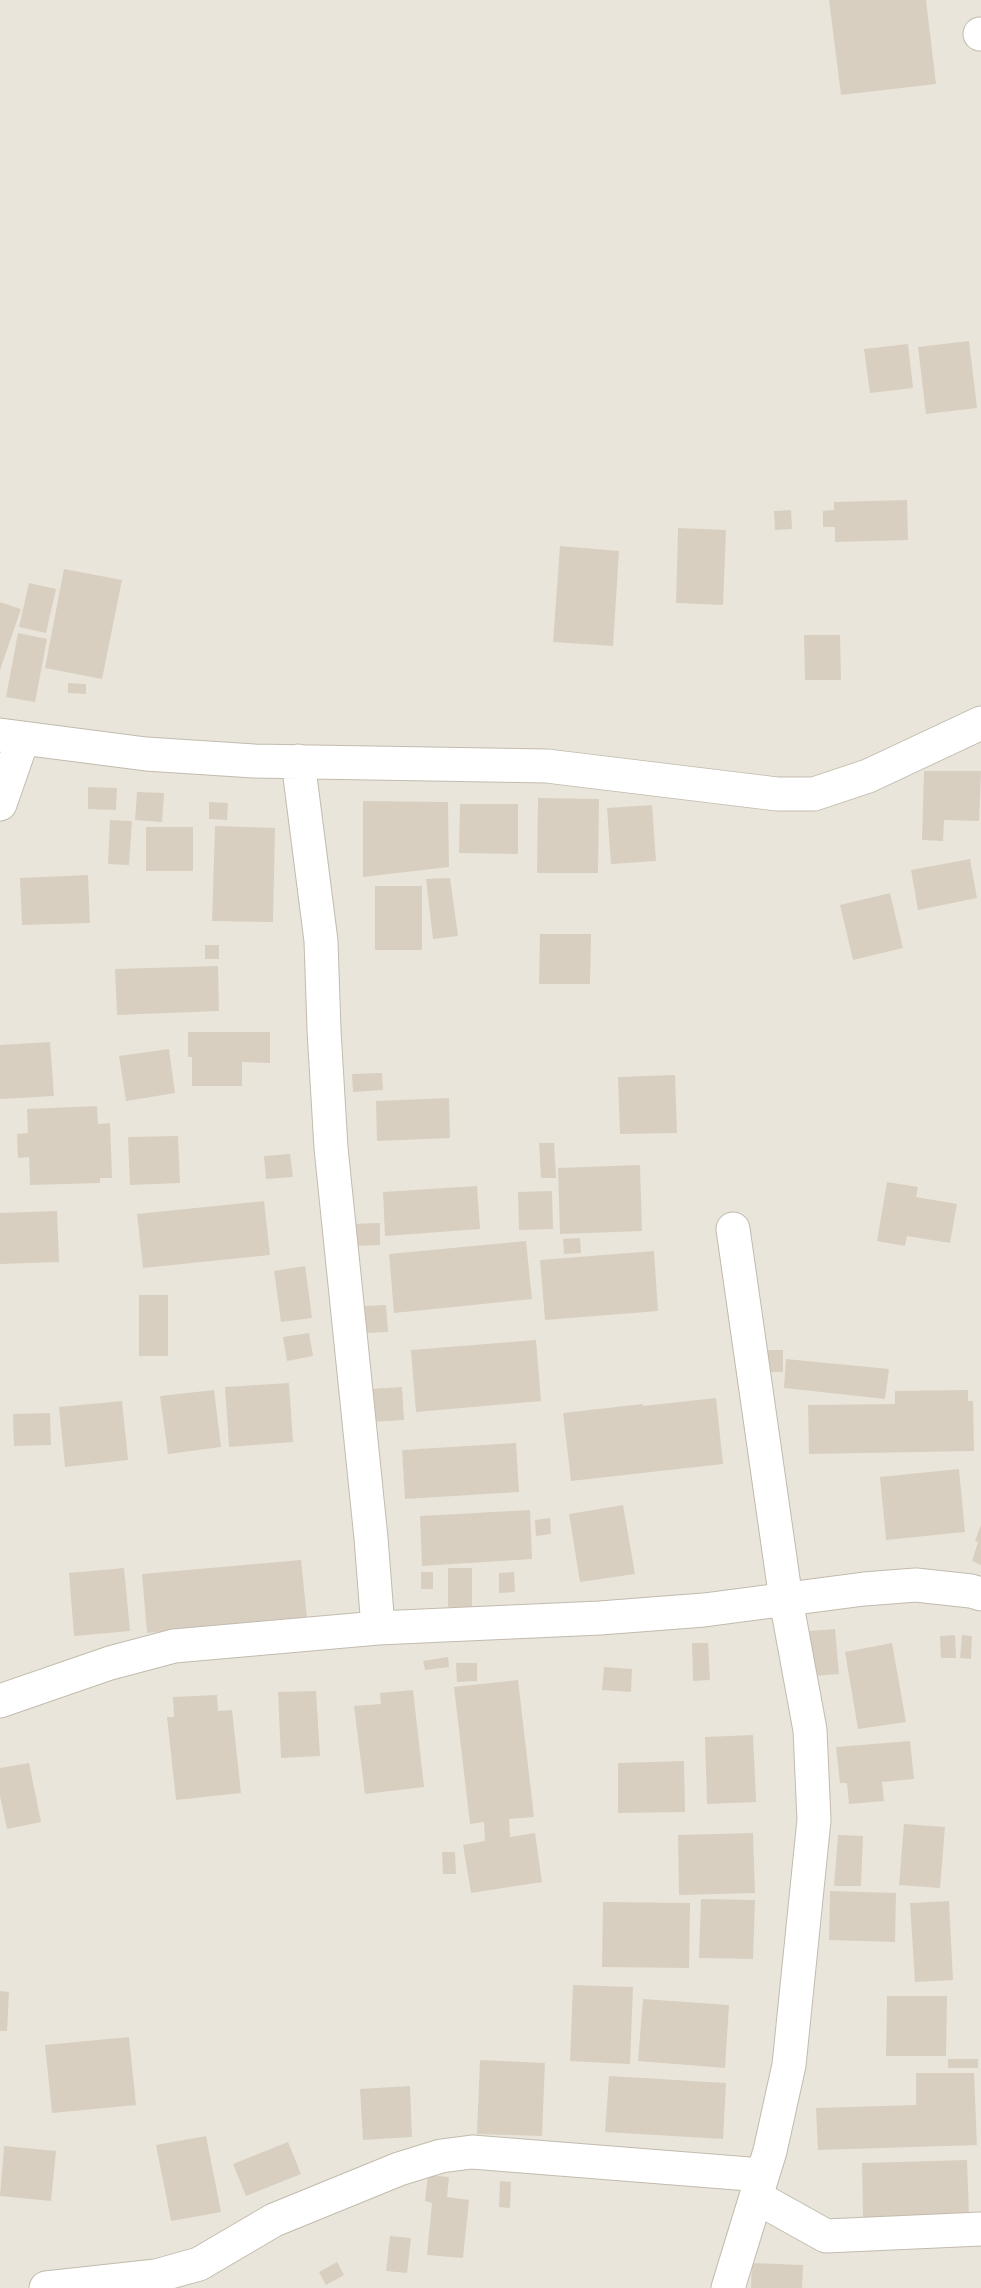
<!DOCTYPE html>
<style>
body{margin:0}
canvas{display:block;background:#f6f3ec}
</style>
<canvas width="981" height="2288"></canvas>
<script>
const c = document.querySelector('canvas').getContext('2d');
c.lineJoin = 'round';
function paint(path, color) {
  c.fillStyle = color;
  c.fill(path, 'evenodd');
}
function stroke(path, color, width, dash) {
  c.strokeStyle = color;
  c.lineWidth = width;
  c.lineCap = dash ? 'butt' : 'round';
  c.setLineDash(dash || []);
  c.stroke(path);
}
paint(new Path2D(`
 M0,0H981V2288H0Z`), '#eae5da');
paint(new Path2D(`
 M829,0H926L936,84L841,95Z
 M969,341L977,408L926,414L918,347Z
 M908,344L913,388L870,393L864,349Z
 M907,500L908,540L835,542V527H823V511L834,510V502Z
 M791,510L792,529L775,530L774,511Z
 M678,528L726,530L723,605L676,603Z
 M560,546L619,551L613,646L553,642Z
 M64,569L122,580L102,679L45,668Z
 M29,583L56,589L46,633L19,627Z
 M0,602L21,609L0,670Z
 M18,633L47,639L35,702L6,697Z
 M804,635H840L841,680H805Z
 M68,683L86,684V694L68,693Z
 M924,771H981L979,821L944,820L943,841L922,840Z
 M88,787L117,788L116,810L88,809Z
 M137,792L164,793L162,822L135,820Z
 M538,798L599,799L598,873H537Z
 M363,801L448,802L449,867L363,877Z
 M209,802L228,803L227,820L209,819Z
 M460,804H518V854L459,853Z
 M652,805L656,861L611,864L607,808Z
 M110,820L132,821L129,865L108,864Z
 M215,826L275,828L273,922L212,921Z
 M146,827H193V871H146Z
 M970,859L977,898L918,910L911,870Z
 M88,875L90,923L22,925L20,878Z
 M450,878L458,936L433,939L426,879Z
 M375,886H422V950H375Z
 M890,893L903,948L853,960L840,905Z
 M540,934H591L590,984H539Z
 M205,945H219V959H205Z
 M218,966L219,1011L117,1015L115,969Z
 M188,1032H270V1063L242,1062V1086H192V1057H188Z
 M50,1042L54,1096L0,1099V1045Z
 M169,1049L175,1093L126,1101L119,1056Z
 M382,1073L383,1090L353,1092L352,1074Z
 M675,1075L677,1133L620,1134L618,1077Z
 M449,1098L450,1138L377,1141L376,1101Z
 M97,1106L98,1124L110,1123L112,1178H100V1183L30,1185L29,1157L18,1158L17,1134L28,1133L27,1109Z
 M178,1136L180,1183L130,1185L128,1137Z
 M539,1143H554L556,1178H541Z
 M290,1154L293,1177L266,1179L264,1156Z
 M640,1165L642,1231L560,1234L558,1168Z
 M887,1182L918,1187L916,1197L957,1204L950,1243L907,1236L905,1246L877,1241Z
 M477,1186L480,1229L385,1236L383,1192Z
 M552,1191L553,1229L519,1230L518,1192Z
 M264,1201L270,1255L143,1268L137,1214Z
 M57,1211L59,1262L0,1264V1213Z
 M380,1223V1245L352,1246L351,1224Z
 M580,1238L581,1253L564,1254L563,1239Z
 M526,1241L532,1299L394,1313L389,1254Z
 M654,1251L658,1311L545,1320L540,1260Z
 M305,1266L312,1318L281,1322L274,1271Z
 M139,1295H168V1356H139Z
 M386,1305L388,1332L366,1333L365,1306Z
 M309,1333L313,1356L287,1361L283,1337Z
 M536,1340L541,1401L416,1412L411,1350Z
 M766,1350H783V1372H766Z
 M786,1359L889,1369L885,1399L784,1388Z
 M289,1383L293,1442L229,1447L225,1387Z
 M402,1387L404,1420L372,1422L370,1389Z
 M214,1390L221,1447L168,1454L160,1396Z
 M968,1390V1401H973L974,1451L809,1454L808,1405L895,1404V1391Z
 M716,1398L723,1464L571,1481L563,1413L643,1404V1406Z
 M122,1401L128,1460L65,1467L59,1407Z
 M50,1413L51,1445L14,1446L13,1414Z
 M516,1443L519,1492L405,1499L402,1450Z
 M959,1469L965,1532L886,1540L880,1477Z
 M623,1505L635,1574L580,1582L569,1514Z
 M530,1510L532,1559L422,1566L420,1516Z
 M550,1518L551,1534L536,1536L535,1520Z
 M981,1525V1565L972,1561L978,1542L975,1541Z
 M301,1560L307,1618L147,1633L142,1574Z
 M124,1568L130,1631L74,1636L69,1573Z
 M448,1568H472V1607H448Z
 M421,1572H433V1589H421Z
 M514,1572L515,1592L499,1593V1573Z
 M835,1629L839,1674L813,1676L809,1631Z
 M955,1635L956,1658H941L940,1636Z
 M962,1635L972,1636L971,1659L960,1658Z
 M692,1643H708L710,1680L693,1681Z
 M892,1643L906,1722L858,1729L845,1652Z
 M448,1657L449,1667L425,1670L423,1661Z
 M456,1663H477V1681L457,1682Z
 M604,1667L632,1669L631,1692L602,1690Z
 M518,1680L534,1817L509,1819L510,1837L535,1833L542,1882L471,1893L463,1845L485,1841L484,1822L470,1824L454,1687Z
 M413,1690L424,1787L365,1794L354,1706L381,1704L380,1693Z
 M316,1691L320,1756L281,1758L278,1692Z
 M217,1695L218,1711L232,1710L241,1793L176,1800L167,1717H174L173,1697Z
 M753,1735L756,1802L707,1804L705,1737Z
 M910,1741L914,1779L882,1782L884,1801L849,1804L847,1783H840L836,1747Z
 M684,1761L685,1812L618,1813V1763Z
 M29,1763L41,1822L7,1829L0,1796V1768Z
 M904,1824L945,1827L940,1888L899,1885Z
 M753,1833L755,1893L679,1895L678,1835Z
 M838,1835L863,1836L861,1886H834Z
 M442,1852H455L456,1874H443Z
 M830,1891L896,1893L895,1942L829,1940Z
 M701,1899L755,1900L753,1959L699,1958Z
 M949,1901L953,1980L915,1982L910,1903Z
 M603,1902L690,1903L689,1968L602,1967Z
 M573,1985L633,1987L630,2064L570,2061Z
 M0,1991L9,1992L7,2031H0Z
 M887,1996H947L946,2056H886Z
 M643,1999L729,2005L725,2068L638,2061Z
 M129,2037L136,2105L52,2113L45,2045Z
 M948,2059H978V2068H948Z
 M480,2060L545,2063L542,2136L477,2134Z
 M916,2073H974L977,2145L818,2150L816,2108L916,2105Z
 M609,2076L726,2083L723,2139L605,2132Z
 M410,2086L412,2137L363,2140L360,2089Z
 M206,2136L221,2212L171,2221L156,2145Z
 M288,2142L301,2174L246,2196L233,2164Z
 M4,2146L56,2151L51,2201L0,2196Z
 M967,2160L969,2215L863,2218L862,2163Z
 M428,2175L449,2177L447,2197L469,2200L463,2258L427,2255L432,2203L425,2201Z
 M500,2181L511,2182L510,2208L499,2207Z
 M390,2236L411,2238L407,2273L386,2271Z
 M337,2262L344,2275L326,2285L319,2272Z
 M752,2263L803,2265L802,2288H751Z`), '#d8cfc1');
const minor = new Path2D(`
 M980,34H981
 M0,735L146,754L254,761L547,766L777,794H814L868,776L981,723
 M298,761L321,941L324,1030L331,1148L371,1538L378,1628
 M0,804L23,738
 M0,1701L110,1663L174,1646L378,1628L600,1618L704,1610L864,1589L916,1585L971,1591L981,1594
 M756,2197L826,2236L981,2229
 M46,2288L156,2276L199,2264L274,2220L399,2169L441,2156L472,2152L762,2175
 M728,2288L770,2151L789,2065L814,1820L810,1730L786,1600L733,1229`);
stroke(minor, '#c2bbae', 35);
stroke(minor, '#fff', 33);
</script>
